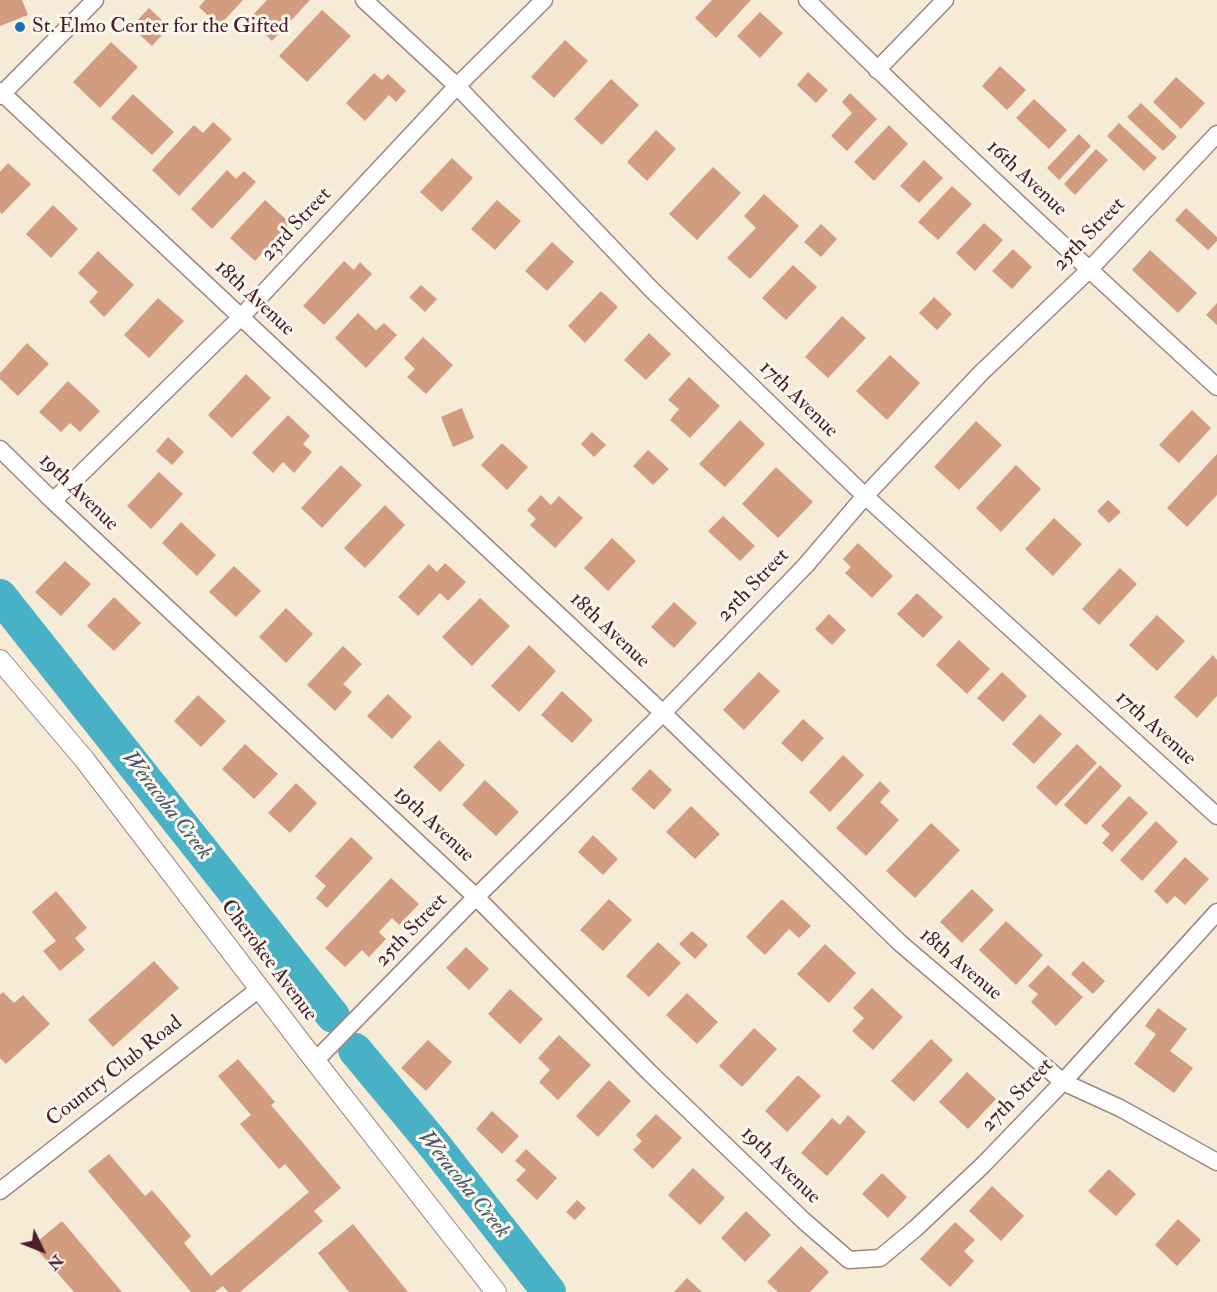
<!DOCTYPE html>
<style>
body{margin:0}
#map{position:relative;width:1217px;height:1292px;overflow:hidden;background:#f6ebd7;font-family:"IM FELL Double Pica",serif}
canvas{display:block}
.north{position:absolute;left:12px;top:1220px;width:60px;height:60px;-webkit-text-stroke:4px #fbf7ec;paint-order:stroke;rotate:133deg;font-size:16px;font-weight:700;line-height:24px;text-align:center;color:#4a1f2b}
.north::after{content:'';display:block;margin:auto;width:21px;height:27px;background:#4a1f2b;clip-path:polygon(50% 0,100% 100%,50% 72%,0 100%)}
</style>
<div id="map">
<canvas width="1217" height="1292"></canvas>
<div class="north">N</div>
</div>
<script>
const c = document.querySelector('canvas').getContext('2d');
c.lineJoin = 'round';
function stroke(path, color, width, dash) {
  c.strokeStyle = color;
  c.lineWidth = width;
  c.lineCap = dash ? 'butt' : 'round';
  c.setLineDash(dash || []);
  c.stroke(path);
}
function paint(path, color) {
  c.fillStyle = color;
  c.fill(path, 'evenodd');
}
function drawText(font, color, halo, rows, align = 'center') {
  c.font = font + ' "IM FELL Double Pica",serif';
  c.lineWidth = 6;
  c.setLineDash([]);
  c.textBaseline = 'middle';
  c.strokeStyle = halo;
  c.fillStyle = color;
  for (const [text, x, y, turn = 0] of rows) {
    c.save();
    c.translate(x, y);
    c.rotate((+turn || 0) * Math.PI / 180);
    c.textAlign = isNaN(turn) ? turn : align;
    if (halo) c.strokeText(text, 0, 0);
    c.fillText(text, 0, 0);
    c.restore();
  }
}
stroke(new Path2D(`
 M0,596L333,1016
 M355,1050L435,1146L549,1292`), '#48b1c6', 34);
paint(new Path2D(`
 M0,0H22L28,15L0,26Z
 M205,0H243L219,26L199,7Z
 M267,0H310L272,41L249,19Z
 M712,0H751L716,38L695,18Z
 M149,8L169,27L152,46L131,27Z
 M322,10L351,36L307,82L279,56Z
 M760,12L783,33L760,58L737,36Z
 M565,40L588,61L554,98L531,77Z
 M111,42L138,67L100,108L73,82Z
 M1000,66L1026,90L1007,110L982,86Z
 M808,72L828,90L816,103L797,85Z
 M374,73L382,80L388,74L406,91L396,102L389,95L365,121L346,103Z
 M1176,77L1205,103L1181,129L1153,102Z
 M611,79L639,105L602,145L574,119Z
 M850,93L877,119L847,151L831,136L852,113L842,102Z
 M133,94L174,132L152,155L111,118Z
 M1034,99L1067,130L1049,149L1016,118Z
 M1141,103L1177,137L1163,151L1127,117Z
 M213,122L232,139L179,196L152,170L194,125L203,133Z
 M1119,123L1157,158L1144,171L1107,136Z
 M889,125L908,144L874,181L854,162Z
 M656,130L676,149L647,181L627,162Z
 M1079,134L1091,146L1059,180L1047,168Z
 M1096,149L1108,160L1075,195L1064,184Z
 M452,158L473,178L442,212L420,192Z
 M924,160L943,178L919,203L900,186Z
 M8,163L31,184L2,214L0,212V172Z
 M713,167L741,193L697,240L669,214Z
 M227,170L236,179L244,171L256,182L212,229L191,209Z
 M952,186L972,204L938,240L918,222Z
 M764,194L799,226L750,279L727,258L756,228L744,216Z
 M265,200L290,223L255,261L230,238Z
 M497,200L521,221L495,250L471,229Z
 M53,205L78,229L51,258L26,234Z
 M1186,208L1217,237V241L1208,250L1175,220Z
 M984,223L1003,240L975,271L956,253Z
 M821,224L837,239L821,257L804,242Z
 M552,242L574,262L547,291L525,271Z
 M1013,249L1032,267L1012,289L992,271Z
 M1150,250L1197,293L1178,313L1132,270Z
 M98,251L134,285L104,317L89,302L98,292L78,273Z
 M344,261L354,270L360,262L372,274L324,325L303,306Z
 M793,265L817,287L786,320L762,298Z
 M421,285L437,299L425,312L409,297Z
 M601,291L618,307L585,343L568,326Z
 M934,297L952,314L937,330L919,313Z
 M158,298L184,321L149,358L124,335Z
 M1217,303V325L1206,315Z
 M358,313L376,330L384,323L397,335L366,368L335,338Z
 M842,316L866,338L828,378L805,357Z
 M649,333L671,354L646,380L624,360Z
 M423,337L453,365L426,394L407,377L415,369L404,358Z
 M27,343L49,364L18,396L0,379V373Z
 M890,355L920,383L887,420L856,391Z
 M246,374L271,398L232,438L208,415Z
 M689,377L720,406L690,438L670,420L679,409L668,400Z
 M68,381L100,411L80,432L70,423L61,432L39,412Z
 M462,408L474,438L453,447L441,417Z
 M1192,410L1211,428L1179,463L1159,445Z
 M288,415L310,436L303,444L312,452L294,473L283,462L273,473L252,453Z
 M740,420L765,444L725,487L699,464Z
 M976,421L1002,445L959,490L934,467Z
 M592,432L606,445L594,457L581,444Z
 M168,437L184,452L172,465L156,451Z
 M502,443L528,467L507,490L481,465Z
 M648,450L669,469L653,485L633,466Z
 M1217,454V495L1187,527L1167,508Z
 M341,465L362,485L322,528L301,508Z
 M1016,465L1041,489L1001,532L976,508Z
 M776,467L813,502L778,538L742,504Z
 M159,472L183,494L151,529L127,506Z
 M541,495L551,505L559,496L583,518L555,548L530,525L536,519L527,510Z
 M1108,500L1121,512L1109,523L1097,511Z
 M385,505L405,525L365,568L344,548Z
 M723,516L755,546L740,561L708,531Z
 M1054,518L1082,544L1053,576L1025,549Z
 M181,522L216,555L197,576L162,543Z
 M612,538L636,561L608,591L584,568Z
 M858,543L893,576L872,598L845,573L851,567L843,559Z
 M65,561L91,584L61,616L35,592Z
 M445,563L466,582L448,601L440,593L418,616L398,597L429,564L437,572Z
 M234,566L261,591L236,617L209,592Z
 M1120,568L1137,584L1099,625L1082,609Z
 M917,593L943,617L923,638L897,614Z
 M114,597L141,623L114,651L87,626Z
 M480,598L510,626L472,666L442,637Z
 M674,602L697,623L674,648L651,627Z
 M286,608L313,634L286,663L259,637Z
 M829,614L846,630L832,645L815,629Z
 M1157,615L1185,641L1157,671L1129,645Z
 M959,640L990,669L967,694L936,665Z
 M529,645L556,671L519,712L491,686Z
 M343,646L362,664L343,684L352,692L335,711L307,685Z
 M1213,655L1217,660V696L1197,718L1174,697Z
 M759,672L780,691L744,730L723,710Z
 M1002,672L1027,696L1003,722L977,698Z
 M562,691L593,720L572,743L541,715Z
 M388,694L412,717L392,739L367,716Z
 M198,695L226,721L201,747L174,721Z
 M1040,714L1062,734L1034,764L1012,744Z
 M803,719L824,738L802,762L781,743Z
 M439,740L465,765L440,792L413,767Z
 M245,744L278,774L254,799L222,769Z
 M1077,744L1097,763L1056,806L1036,787Z
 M843,755L864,775L830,812L809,792Z
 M1100,765L1122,786L1086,825L1064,805Z
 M650,769L672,790L654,810L631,789Z
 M485,780L519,812L496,836L462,805Z
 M880,781L890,791L880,802L899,820L866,856L836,828Z
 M296,783L317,803L290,833L268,813Z
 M1129,796L1148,813L1112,852L1102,843L1110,834L1101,826Z
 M691,806L720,834L695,859L666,832Z
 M1156,821L1178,842L1142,881L1120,860Z
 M931,823L960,850L915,898L886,871Z
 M593,835L618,859L603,875L578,852Z
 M351,837L373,858L327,908L316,898L326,886L315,876Z
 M1185,857L1209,879L1185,905L1175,896L1167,904L1154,891Z
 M391,878L419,904L399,925L392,918L379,932L386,939L369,957L362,950L345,967L325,948Z
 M972,889L994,910L962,943L940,922Z
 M56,891L87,928L75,938L85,950L60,971L43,951L56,941L32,912Z
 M609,899L632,920L603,951L580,930Z
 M782,899L811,926L799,938L789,929L765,955L746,937Z
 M1006,921L1043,955L1016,985L979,950Z
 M692,931L708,945L695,959L679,944Z
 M658,942L681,963L649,997L626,976Z
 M825,944L856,973L829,1003L797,974Z
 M466,947L489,969L469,990L446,968Z
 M154,961L179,988L113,1047L88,1020Z
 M1083,961L1105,981L1093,994L1071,974Z
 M1048,965L1083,997L1056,1026L1031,1002L1038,994L1028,986Z
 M872,988L903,1017L873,1050L852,1031L864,1018L853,1008Z
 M510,989L543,1019L520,1044L488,1014Z
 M3,992L14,1003L23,995L50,1024L6,1064L0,1058V995Z
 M687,993L718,1022L697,1044L666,1015Z
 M1158,1008L1187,1029L1170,1051L1193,1068L1174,1093L1134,1064L1156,1034L1145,1026Z
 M754,1028L777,1049L742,1087L719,1066Z
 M559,1035L591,1065L558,1100L539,1082L550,1070L538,1058Z
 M931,1039L953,1060L914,1102L891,1081Z
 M428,1040L452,1062L426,1091L401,1068Z
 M238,1059L275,1102L271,1105L341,1188L314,1211L323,1221L240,1292H228L223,1286L215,1292H191L88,1171L109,1154L145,1196L152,1190L191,1236L184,1243L211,1276L309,1192L285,1164L279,1169L240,1124L251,1115L218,1076Z
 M967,1072L996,1099L968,1129L939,1102Z
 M798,1075L821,1096L787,1132L765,1111Z
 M609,1080L631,1101L598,1137L576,1116Z
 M492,1111L519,1136L502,1154L476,1129Z
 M656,1114L682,1138L653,1169L633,1150L642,1141L636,1135Z
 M848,1115L866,1132L827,1176L801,1153L832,1118L840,1125Z
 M526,1149L557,1178L537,1200L516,1180L526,1170L515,1161Z
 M693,1168L725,1198L700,1225L668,1195Z
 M1109,1169L1136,1194L1116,1216L1088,1191Z
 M882,1173L907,1197L888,1218L862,1194Z
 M992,1186L1024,1216L1001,1241L969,1211Z
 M577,1200L586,1208L575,1220L566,1212Z
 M746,1211L771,1235L745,1262L721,1238Z
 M1178,1219L1201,1240L1177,1266L1155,1245Z
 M62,1221L122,1292H74L33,1245Z
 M955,1222L975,1240L964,1251L974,1261L950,1287L920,1259Z
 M353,1224L408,1292H349L318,1253Z
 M801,1246L829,1272L810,1292H778L767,1282Z
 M687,1278L702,1292H674Z`), '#d19c7f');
const minor = new Path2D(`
 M364,0L457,86L652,290L865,496L1217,816
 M807,0C940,132 1078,260 1217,387
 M877,70L945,0
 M0,91L663,713L900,943L1063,1082L1120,1108L1217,1162
 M0,96L95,0
 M0,449L53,501L476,897L649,1072L804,1221L849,1260L880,1258L916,1228L983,1165L1063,1082L1217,912
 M53,501L241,317L457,86L544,0
 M315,1061L476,897L663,713L806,565L865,496L981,373L1089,270L1217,134
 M0,1191L259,989`);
const tertiary = new Path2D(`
 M0,660L84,759L315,1061L496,1292`);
stroke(minor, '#a08581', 19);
stroke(tertiary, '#a08581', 22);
stroke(minor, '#fff', 16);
stroke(tertiary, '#fff', 20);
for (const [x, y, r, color] of [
 [20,27,6,"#1f6fb2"]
]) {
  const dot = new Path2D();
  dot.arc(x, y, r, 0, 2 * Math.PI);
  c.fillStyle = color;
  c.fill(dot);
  stroke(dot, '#fbf7ec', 2);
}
drawText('21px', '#4a1f2b', '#fbf7ec', [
 ["St. Elmo Center for the Gifted",32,27]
], 'left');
drawText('21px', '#4a1f2b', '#fbf7ec', [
 ["16th Avenue",1026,179,43],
 ["23rd Street",297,225,-47],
 ["25th Street",1090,235,-46],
 ["18th Avenue",254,299,43],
 ["17th Avenue",798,400,44],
 ["19th Avenue",78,493,44],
 ["25th Street",754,586,-46],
 ["18th Avenue",609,631,43],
 ["17th Avenue",1155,729,42],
 ["19th Avenue",433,825,43],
 ["25th Street",412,931,-46],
 ["Cherokee Avenue",268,961,53],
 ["18th Avenue",960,965,40],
 ["Country Club Road",115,1072,-38],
 ["27th Street",1018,1096,-46],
 ["19th Avenue",780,1166,44]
]);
drawText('italic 22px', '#495969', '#fbf7ec', [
 ["Weracoba Creek",166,806,52],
 ["Weracoba Creek",463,1185,51]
]);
</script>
